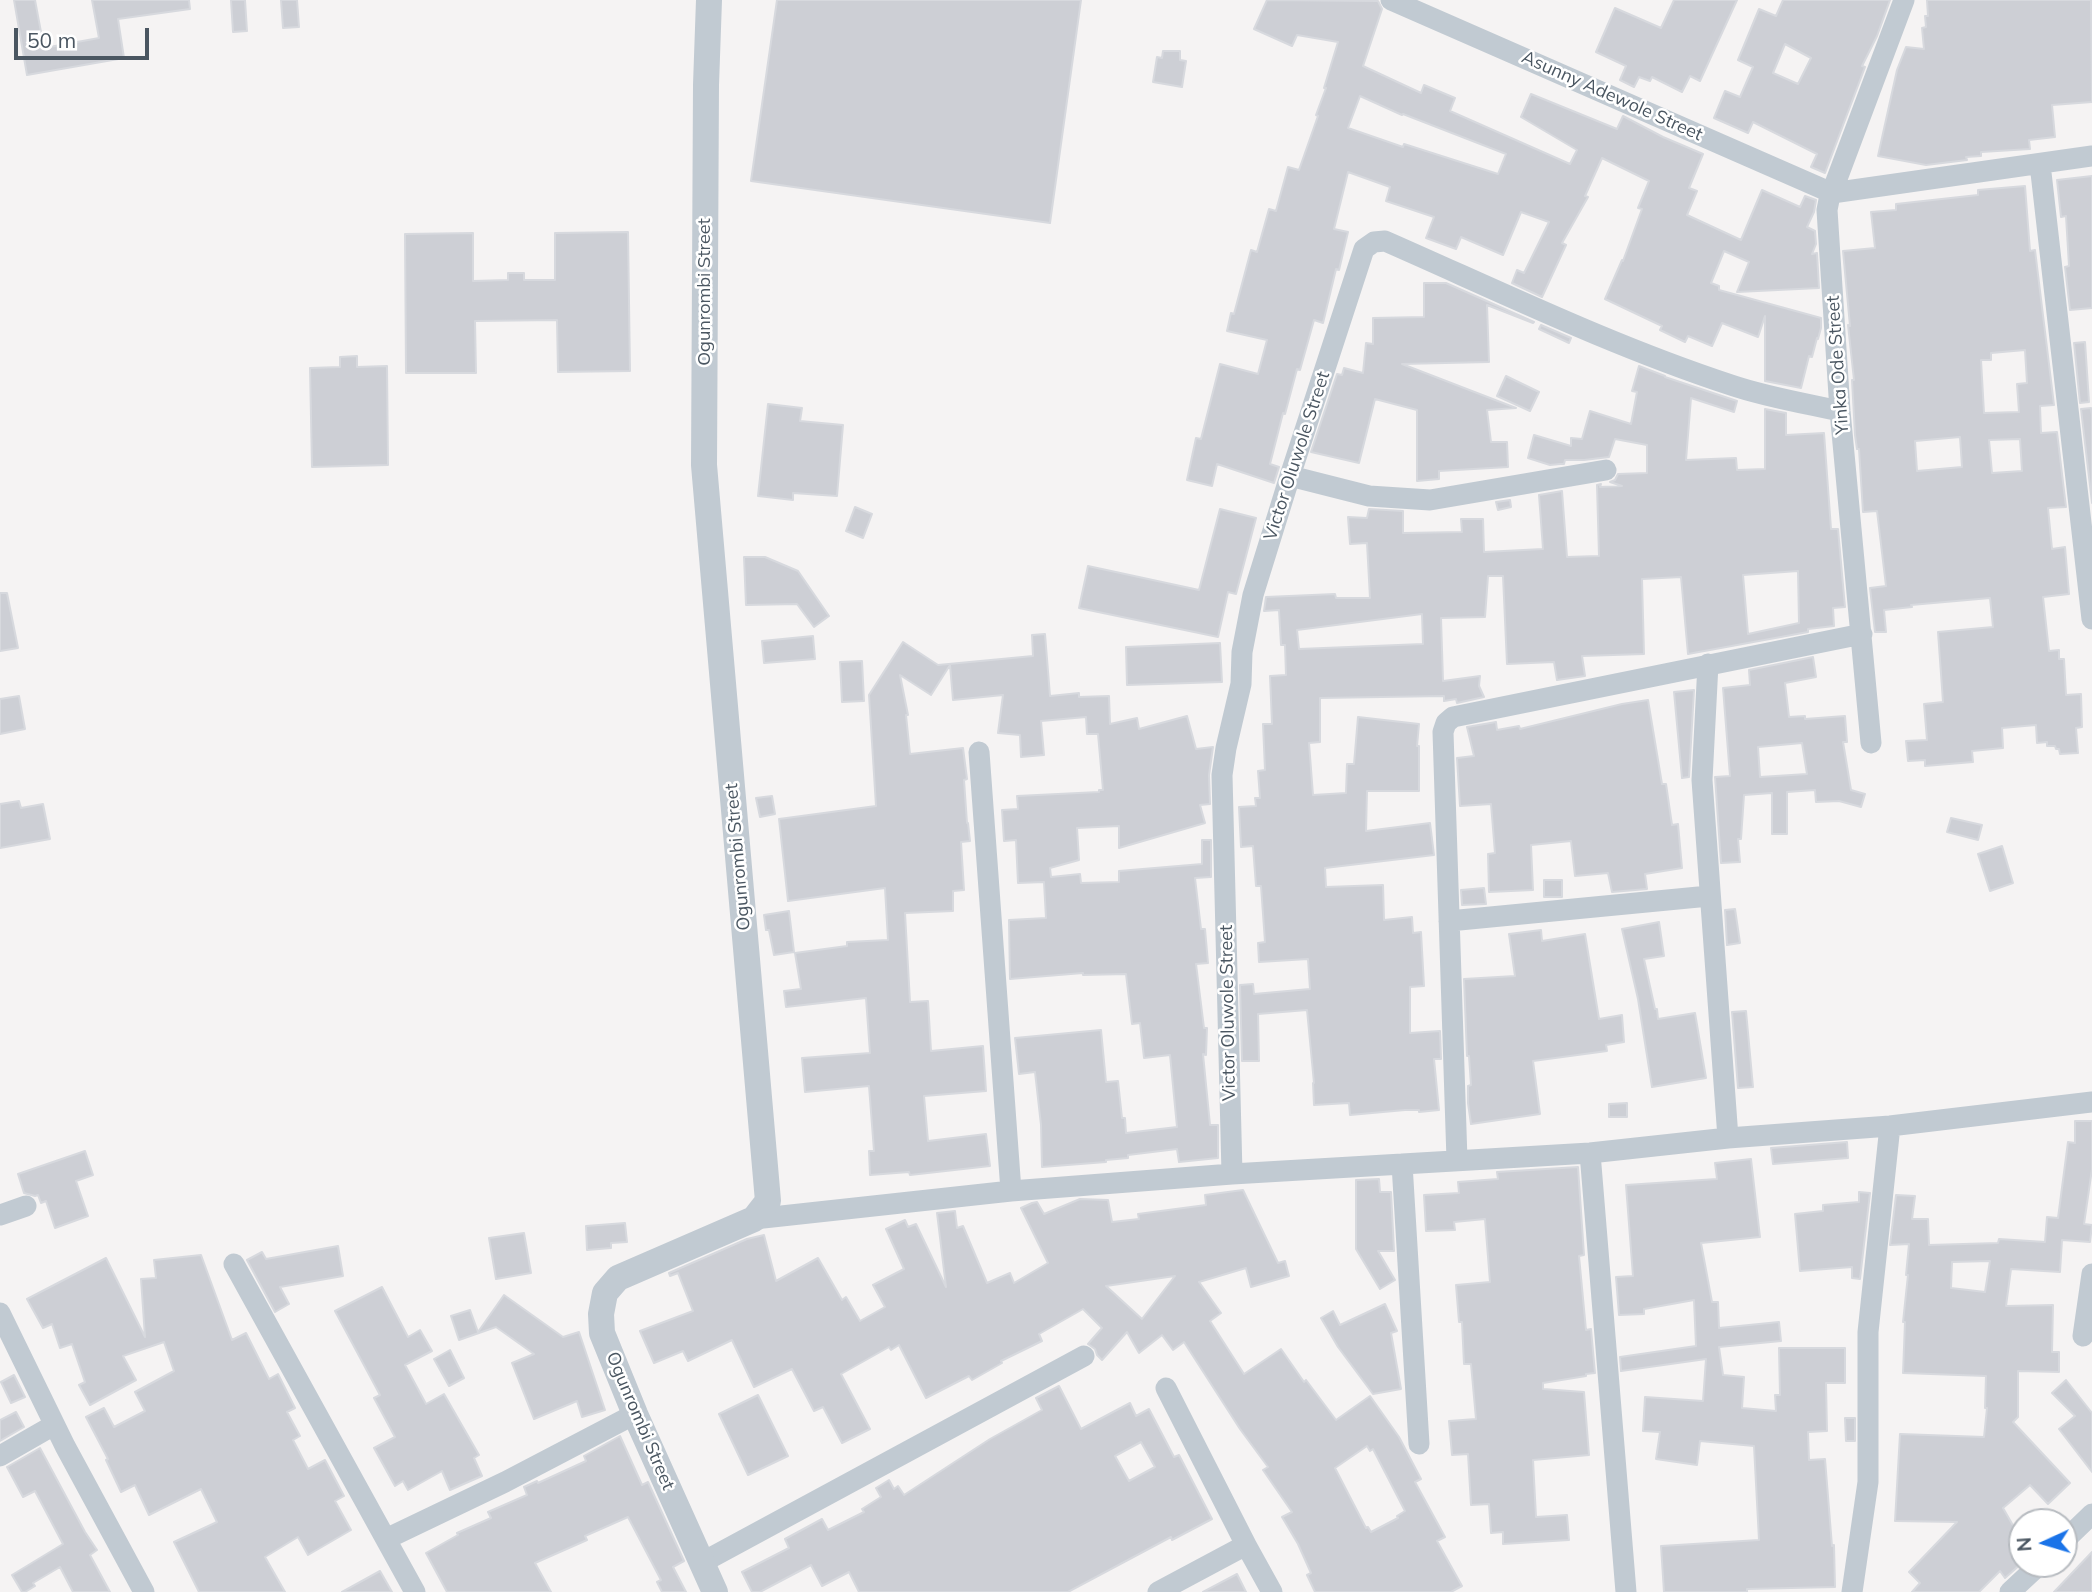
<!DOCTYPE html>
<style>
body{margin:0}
#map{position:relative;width:2092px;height:1592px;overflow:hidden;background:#f5f3f3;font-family:Mulish,sans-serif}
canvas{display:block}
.north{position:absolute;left:2008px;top:1508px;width:70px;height:70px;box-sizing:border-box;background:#fff;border:2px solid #b7bbc0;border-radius:50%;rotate:266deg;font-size:19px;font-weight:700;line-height:28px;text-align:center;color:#4a5661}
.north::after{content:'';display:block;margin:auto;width:24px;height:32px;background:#1a73e8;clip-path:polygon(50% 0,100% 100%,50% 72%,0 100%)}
.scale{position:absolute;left:14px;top:28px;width:135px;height:32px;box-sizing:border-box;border:4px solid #4a5661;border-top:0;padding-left:9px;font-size:21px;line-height:24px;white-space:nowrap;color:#4a5661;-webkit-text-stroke:5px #fff;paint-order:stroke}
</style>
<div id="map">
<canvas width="2092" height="1592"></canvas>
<div class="north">N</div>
<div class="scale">50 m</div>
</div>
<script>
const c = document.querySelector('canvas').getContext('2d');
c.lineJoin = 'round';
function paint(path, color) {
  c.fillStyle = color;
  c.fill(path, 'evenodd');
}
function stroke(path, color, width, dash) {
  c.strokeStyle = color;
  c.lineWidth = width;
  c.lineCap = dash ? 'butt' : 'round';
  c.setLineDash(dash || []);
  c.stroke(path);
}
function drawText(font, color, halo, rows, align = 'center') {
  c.font = font + ' Mulish,sans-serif';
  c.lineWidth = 5;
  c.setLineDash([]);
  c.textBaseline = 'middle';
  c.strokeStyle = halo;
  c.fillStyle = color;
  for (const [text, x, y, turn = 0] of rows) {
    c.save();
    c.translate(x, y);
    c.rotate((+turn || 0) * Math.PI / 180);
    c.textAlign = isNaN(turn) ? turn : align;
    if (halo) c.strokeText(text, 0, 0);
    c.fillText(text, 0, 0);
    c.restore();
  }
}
const building = new Path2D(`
 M14,0H35L44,48L99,38L92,0H189L190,9L118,19L124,58L27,75Z
 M231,0H245L247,31L233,32Z
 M281,0H297L299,27L283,28Z
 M777,0H1081L1050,223L751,181Z
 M1267,0L1378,1L1382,9L1363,66L1421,93L1424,85L1455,98L1450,111L1570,164L1577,150L1521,117L1531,94L1617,129L1623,116L1663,137L1703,154L1689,188L1697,191L1687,215L1741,240L1762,190L1800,207L1805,196L1816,200L1814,212L1807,227L1815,231L1816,244L1812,254L1817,253L1819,288L1737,292L1749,262L1724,251L1711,283L1719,286V290L1821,318V328L1818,339L1817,338L1812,357L1809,356L1801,388L1765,381V316L1758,337L1722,323L1712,346L1688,336L1685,342L1660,330L1662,326L1605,299L1622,260L1623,261L1642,209L1638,208L1649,181L1602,158L1585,196L1588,197L1562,243L1566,245L1542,297L1512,283L1517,270L1524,273L1549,222L1521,212L1503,255L1461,237L1456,249L1426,238L1434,217L1386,201L1390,187L1348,172L1334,229L1348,232L1339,270L1336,269L1323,323L1314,320L1300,370L1297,369L1285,414L1283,413L1270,464L1279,467L1274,483L1217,464L1212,486L1187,480L1196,438L1201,439L1220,364L1258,374L1267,340L1227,331L1231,313L1234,314L1251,250L1257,252L1269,209L1276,211L1288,167L1299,170L1318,116L1316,115L1326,88H1324L1338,42L1297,35L1292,46L1254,29ZM1360,96L1402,115L1403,114L1506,154L1498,174L1404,144L1403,147L1348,128Z
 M1674,0H1737L1700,81L1690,76L1682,92L1652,77L1650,81L1639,77L1634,87L1620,80L1626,66L1596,52L1615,8L1661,28Z
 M1783,0H1890L1877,36L1862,66L1865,67L1825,173L1811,167L1817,154L1753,122L1748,133L1714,118L1725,91L1740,97L1753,67L1738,60L1759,9L1776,16ZM1785,44L1811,58L1798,84L1773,73Z
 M1927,0H2091L2092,102L2052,105L2055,137L2029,140L2030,149L1981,152V156L1966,157L1967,160L1926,165L1878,156L1897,70L1906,47L1924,49L1922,28L1926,27L1925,16H1928Z
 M1163,51H1180V60L1186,61L1182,87L1153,82L1157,57L1162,58Z
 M2092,176V308L2070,310L2065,267L2069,266L2066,216L2061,217L2057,180Z
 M2025,186L2030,251L2035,250L2054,405L2040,406L2041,433L2057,432L2066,507L2048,508L2052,549L2065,547L2069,594L2043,597L2049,651L2059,650V659H2064L2066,695L2081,694L2082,727L2076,728L2078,753L2060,754L2059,749H2056L2055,746H2047V742L2037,743L2036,725L2002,728L2003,748L1972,751L1973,762L1925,766V760L1908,761L1906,741L1927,740L1924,704L1943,702L1938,632L1993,627L1990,598L1911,605L1912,607L1884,610L1886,632H1875L1870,588L1886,586L1877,511L1863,512L1859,449H1857L1855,435L1852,380H1854L1848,325L1850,326L1843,251L1875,248L1871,212L1896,210V204L1978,195V190ZM2025,350L2027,383L2017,384L2019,412L1984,413L1981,360H1991V353ZM1960,437L1962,467L1917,471L1915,441ZM2020,439L2022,471L1992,473L1989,440Z
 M628,232L630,371L558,372L557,320L475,321L476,373H406L405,234L473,233V281L508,280V273H524V280H555V233Z
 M1424,283H1446L1534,322L1533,323L1487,305L1489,362L1402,364L1516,408L1487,410L1491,442H1507L1508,467L1439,471V479L1417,481V410L1375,399L1359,463L1311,452L1337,374L1342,375L1344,368L1363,373L1366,343L1373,344V318L1424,317Z
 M1541,325L1571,338L1569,343L1539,329Z
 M2085,342L2089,402L2080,403L2074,343Z
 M357,356V367L387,366L388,465L312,467L310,368L340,367V357Z
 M1639,366L1665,376V377L1737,401L1734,412L1691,398L1686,460L1736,458L1737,470L1765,469V409L1786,413V435L1824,433L1831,529H1838L1845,607L1833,608L1834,626L1808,629V632L1688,654L1681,577L1642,579L1644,654L1582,656L1585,676L1557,680L1554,662L1507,664L1503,576H1488L1485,617L1441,618L1443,681L1480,676L1479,686L1484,697L1457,703L1456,699L1444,701V696L1320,698V742L1309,743L1313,795L1346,793L1347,764H1354L1358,717L1419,724L1417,746H1419V791H1367L1366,831L1430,823L1434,855L1325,868L1326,887L1383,885L1384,920L1412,917L1413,933L1421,932L1424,986L1410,987V1033L1440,1031L1441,1059H1434L1439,1110L1419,1112V1110H1405L1350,1115L1349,1103L1314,1105L1313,1083H1314L1307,1010L1258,1014L1259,1061H1242L1240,985L1253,984L1254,994L1310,989L1308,959L1259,962L1258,943L1265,942L1261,886H1256L1253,846L1241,847L1239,807L1256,806L1255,798H1260L1258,771L1265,770L1263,724H1272L1270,676L1286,675L1285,645H1281L1279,610L1264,611L1266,597L1335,594L1336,598H1370L1367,543L1350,544L1348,517L1367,518L1369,509L1403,511V533L1462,532L1461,519H1483L1484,552L1543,549L1539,495L1562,491L1567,557L1599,556L1597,485L1601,484L1600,487L1622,486L1610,482L1615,480L1618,474L1647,473V445L1615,439L1609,457L1584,460H1565L1564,464H1560L1550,465L1528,458L1534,435L1571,446V438L1582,439L1590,411L1631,424L1637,392L1632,391ZM1798,571L1799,623L1748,634L1743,575ZM1422,614L1423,644L1299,649L1297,630Z
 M1506,376L1539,392L1530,411L1497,396Z
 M768,404L802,408L800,421L843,425L837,496L793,493V500L758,496Z
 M2091,408L2092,415V503L2081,409Z
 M1510,500L1511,507L1498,510L1496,502Z
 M855,507L872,514L863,538L846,531Z
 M1220,509L1256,518L1236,594L1228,592L1218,637L1079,608L1088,566L1199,590Z
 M744,557H765L798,571L829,616L814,627L797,604L746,605Z
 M0,593H7L18,648L0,651Z
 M1045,634L1050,696L1079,693V697L1109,696L1110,724L1137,718L1139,729L1187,716L1196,749L1213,747L1209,775L1210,804L1200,805L1205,823L1119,848V826L1077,828L1079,860L1050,868L1051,877L1080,874L1081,883L1119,882V871L1202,864V840H1211V877L1195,878L1201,929H1205L1208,963L1196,964L1204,1028H1207L1206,1055L1203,1054L1210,1125H1218V1158L1179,1162L1177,1149L1128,1155V1158L1106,1160V1162L1042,1167L1041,1125L1035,1072L1019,1074L1015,1038L1101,1030L1106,1082L1118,1081L1122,1118H1125L1126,1133L1177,1127L1170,1055L1144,1058L1140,1023L1132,1024L1126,974L1083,975V973L1010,979L1009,920L1046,918L1044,882L1018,883L1016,840L1004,841L1002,810L1018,809L1017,796L1099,792V790H1103L1098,734H1087L1086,717L1041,721L1044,755L1021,757L1020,735L998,733L1003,695L953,700L950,665L931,695L900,675L908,715H906L910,754L963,748L967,779L964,780L967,823H968L970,841L961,842L964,890L953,891V911L905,913L910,1002L928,1001L931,1051L983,1046L986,1091L924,1096L928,1141L986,1134L990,1166L910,1175L909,1172L870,1175L869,1151H874L869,1086L805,1092L802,1058L870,1053L866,998L786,1007L784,991L801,989L795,953L847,946V942L888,940L885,888L788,901L779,819L876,806L869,695L903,642L938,665L1033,656L1032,635Z
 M813,636L815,659L764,663L762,641Z
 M1220,643L1222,682L1127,685L1126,647Z
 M1813,657L1816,677L1785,683L1789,717L1805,716V719L1845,716L1847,742H1843L1851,790L1865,794L1861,807L1839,801L1816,802L1815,790L1787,792V834H1772V793L1744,795L1741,839H1738L1740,862L1721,863L1715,777L1730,776L1723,688L1750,685L1749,670ZM1802,743L1807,774L1760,777L1758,747Z
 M862,661L864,701L842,702L840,662Z
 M1694,690L1689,777L1682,778L1674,692Z
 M19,696L25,729L0,734V699Z
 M1648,700L1662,784H1666L1672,825L1678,824L1682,868L1645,874L1647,889L1612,892L1608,873L1575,876L1571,841L1531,845L1533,890L1489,892L1488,854L1495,853L1491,804L1460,806L1457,758L1474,756L1467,727L1496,722L1497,730L1519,726L1520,729L1622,704Z
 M772,796L775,814L760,817L756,798Z
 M19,801L21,808L43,804L50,839L0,848V804Z
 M1951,818L1982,825L1978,840L1947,832Z
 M2002,846L2013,883L1990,891L1978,854Z
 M1544,880H1562V897H1544Z
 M1484,888L1486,904L1462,905L1461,890Z
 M1735,909L1740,943L1727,945L1725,910Z
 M789,911L794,952L774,955L769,930H766L764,915Z
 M1659,922L1664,956L1644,959L1655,1009H1657L1658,1019L1695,1013L1706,1078L1652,1087L1638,999L1622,929Z
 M1541,930L1542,941L1585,934L1599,1019L1622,1015L1624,1042L1606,1045L1607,1051L1533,1061L1540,1114L1471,1124L1468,1103V1086L1471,1085L1469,1056H1467L1464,979L1515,976L1509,934Z
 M1746,1011L1753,1087L1738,1088L1732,1012Z
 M1627,1103V1117H1609V1104Z
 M2075,1121H2092V1169L2084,1224L2092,1225L2090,1242L2062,1240L2060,1272L2011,1269L2006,1306L2053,1305L2052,1352H2059V1372L2018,1371V1417L2013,1422L2070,1483L2048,1504L2030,1485L2003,1508L2022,1541V1563L2005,1578L2000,1571L1979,1592H1912L1920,1583L1909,1572L1957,1522L1895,1521L1900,1434L1984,1437L1987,1408H1985L1986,1376L1903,1373L1905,1322H1903L1908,1275H1906L1909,1244L1890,1245L1896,1195L1915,1196L1912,1219H1928L1929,1245L1998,1243L1999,1239L2045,1242L2047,1217L2058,1218L2068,1142L2075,1143ZM1990,1261L1985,1292L1951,1288L1952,1262Z
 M1847,1142L1848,1158L1773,1164L1771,1148Z
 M85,1151L93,1175L76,1181L88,1216L55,1228L46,1201L41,1203L38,1195L35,1196L24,1193L18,1174Z
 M1751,1159L1760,1237L1701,1243L1712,1302H1718L1719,1328L1779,1322L1781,1341L1719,1347L1723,1375L1744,1377L1742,1408L1776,1411L1775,1395H1780L1779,1348H1845V1383H1826L1827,1431L1808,1432L1809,1460L1825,1459L1832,1546L1834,1545L1835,1587L1747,1589V1592H1664L1661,1546L1759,1540L1754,1446L1700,1441L1697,1465L1656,1459L1660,1432L1643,1431L1645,1397L1703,1401L1706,1359L1621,1371L1620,1357L1696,1346L1694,1300L1644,1309V1314L1619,1315L1616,1277L1633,1276L1626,1185L1717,1179L1715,1163Z
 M1578,1167L1584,1255L1579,1256L1586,1330L1591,1329L1595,1373L1586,1374V1376L1543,1383V1389L1584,1392L1589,1455L1533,1460L1536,1517L1567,1515L1569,1540L1503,1544V1532L1491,1533L1489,1504L1471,1505L1468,1454L1452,1455L1449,1421L1476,1419L1471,1364H1464L1462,1322H1459L1456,1285L1490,1282L1485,1219L1454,1222L1455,1230L1426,1231L1424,1195L1459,1193L1458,1182L1498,1179L1497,1172Z
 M1379,1179L1380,1192H1391L1394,1251H1378L1395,1280L1380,1289L1356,1249V1180Z
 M1243,1190L1278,1263L1285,1261L1289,1276L1251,1287L1246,1268L1199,1282L1221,1313L1210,1321L1244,1374L1281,1349L1304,1382L1306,1380L1336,1420L1370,1396L1399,1437L1421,1479L1415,1482L1445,1537L1437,1541L1462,1586L1451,1592H1315L1307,1575L1311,1573L1298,1544L1282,1517L1292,1512L1263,1470L1268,1467L1240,1429L1184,1342L1173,1350L1162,1335L1139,1353L1127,1332L1102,1360L1097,1355L1095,1349L1088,1344L1102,1328L1083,1309L1039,1334L1042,1341L1001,1361L1002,1363L972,1380L969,1376L926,1398L899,1345L891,1350L889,1347L841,1374L870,1429L842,1443L823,1407L814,1411L792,1369L754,1387L732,1340L688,1361L683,1351L654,1363L640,1331L693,1311L678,1273L670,1276L669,1273L747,1239L764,1235L776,1281L818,1258L842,1300L846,1297L860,1321L885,1307L873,1285L904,1269L886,1229L905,1220L908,1227L916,1224L946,1287L937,1213L955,1211L957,1228L963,1226L987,1283L1010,1273L1014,1283L1048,1263L1021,1208L1032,1203L1037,1202L1044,1214L1080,1199L1108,1200L1112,1222L1139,1219L1138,1214L1206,1205L1205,1195ZM1175,1276L1142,1319L1106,1286ZM1367,1446L1370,1451L1373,1449L1405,1511L1397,1516L1398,1518L1371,1532L1368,1527L1366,1528L1335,1468Z
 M1859,1192L1870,1193L1860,1279L1852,1278V1267L1800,1271L1795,1214L1823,1211V1205L1859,1202Z
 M625,1223L627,1242L611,1243V1248L587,1250L586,1226Z
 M524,1233L531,1273L496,1279L489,1238Z
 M338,1246L343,1276L280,1287L289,1304L275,1312L247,1260L262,1252L266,1259Z
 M201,1255L232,1340L246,1333L269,1379L278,1374L295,1408L287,1412L300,1436L293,1440L308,1469L325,1460L344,1496L335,1501L351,1530L308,1555L298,1537L265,1557L285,1592H199L174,1542L217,1522L201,1489L149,1515L135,1485L121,1492L106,1460L108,1459L86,1417L104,1408L114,1427L145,1411L135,1392L174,1371L164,1342L123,1356L136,1380L90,1405L79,1385L85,1382L72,1344L60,1348L52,1324L43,1328L27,1299L106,1258L145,1337L141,1279L156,1278L154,1260Z
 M382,1287L408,1337L420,1330L432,1351L405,1365L426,1404L444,1394L479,1455L474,1458L482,1476L450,1490L442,1471L408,1490L403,1481L395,1486L374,1448L395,1437L374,1398L380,1395L335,1311Z
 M504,1295L563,1337L579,1332L605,1410L582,1417L577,1401L534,1419L512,1363L534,1354L496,1327L459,1340L451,1316L470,1310L478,1332Z
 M1385,1304L1397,1331L1391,1333L1401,1389L1373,1394L1338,1347L1321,1318L1333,1311L1340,1325Z
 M450,1350L464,1378L449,1386L434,1359Z
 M14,1375L25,1397L11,1403L1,1382Z
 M2066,1380L2092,1413V1472L2059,1429L2075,1416L2052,1393Z
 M1059,1386L1081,1429L1130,1403L1136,1416L1149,1409L1174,1457L1179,1455L1212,1519L1172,1540L1171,1537L1068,1592H859L849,1572L822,1586L811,1565L760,1592H752L742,1572L789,1548L785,1539L822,1519L828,1530L864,1512L862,1509L881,1497L876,1488L889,1480L894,1489L898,1486L904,1495L990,1439L1042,1410L1036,1398ZM1141,1442L1155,1467L1129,1481L1115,1456Z
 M758,1395L788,1456L748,1475L719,1414Z
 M16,1412L24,1427L0,1441V1420Z
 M1845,1418H1855V1441H1846Z
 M620,1436L642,1485L648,1482L684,1561L673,1567L686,1592H662L657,1582L661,1580L628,1517L585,1536L587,1540L535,1563L551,1592H447L426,1553L458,1535L457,1533L491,1518L488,1512L527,1495L524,1487L537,1481L538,1483L586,1461L584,1456Z
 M40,1448L85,1532L97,1550L90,1555L110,1592H73L60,1567L33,1583L35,1586L25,1592H22L12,1575L63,1544L35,1491L23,1497L7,1467Z
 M2092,1552V1592H2054Z
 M380,1571L392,1592H342Z
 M1237,1574L1246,1592H1203Z`);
paint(building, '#cdcfd5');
stroke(building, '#d7d9de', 2);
stroke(new Path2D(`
 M1391,0L1832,193L2092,156
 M2040,164L2092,619
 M1290,476L1369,496L1430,500L1606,470
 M1708,664L1702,780L1728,1138
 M1871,743L1840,411L1827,210L1829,200L1904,0
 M979,752L1011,1191
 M1449,921L1709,896
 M1590,1153L1626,1592
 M1457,1160L1443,732L1446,723L1453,717L1862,634
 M1402,1164L1419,1444
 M1232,1174L1222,775L1226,748L1241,684L1242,652L1253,595L1290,476L1364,249L1374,242L1385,241C1499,291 1612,346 1731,385C1766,397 1803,403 1840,411
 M0,1215L26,1206
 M754,1219L1011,1191L1232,1174L1590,1153L1728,1138L1890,1126L2092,1102
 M234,1264L415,1592
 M0,1313L65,1446L144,1592
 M2083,1336L2092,1274
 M1166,1388L1246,1545L1272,1592
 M0,1456L54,1425
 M386,1539L505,1482L635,1414
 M2064,1541L2092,1514
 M703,1562L1084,1356
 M1158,1592L1246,1545
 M1852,1592L1868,1482V1332L1890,1126
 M2010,1592L2040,1564`), '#c1cad2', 21);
stroke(new Path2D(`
 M709,0L706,85L704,465L768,1201L754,1219L618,1278L605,1293L601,1314L602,1333L635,1414L715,1592`), '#c1cad2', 26);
drawText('18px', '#4a5661', '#fff', [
 ["Asunny Adewole Street",1612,96,24],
 ["Ogunrombi Street",705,292,-90],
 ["Yinka Ode Street",1838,365,-94],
 ["Victor Oluwole Street",1297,456,-72],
 ["Ogunrombi Street",738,857,-95],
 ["Victor Oluwole Street",1228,1013,-91],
 ["Ogunrombi Street",640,1421,67]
]);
</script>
